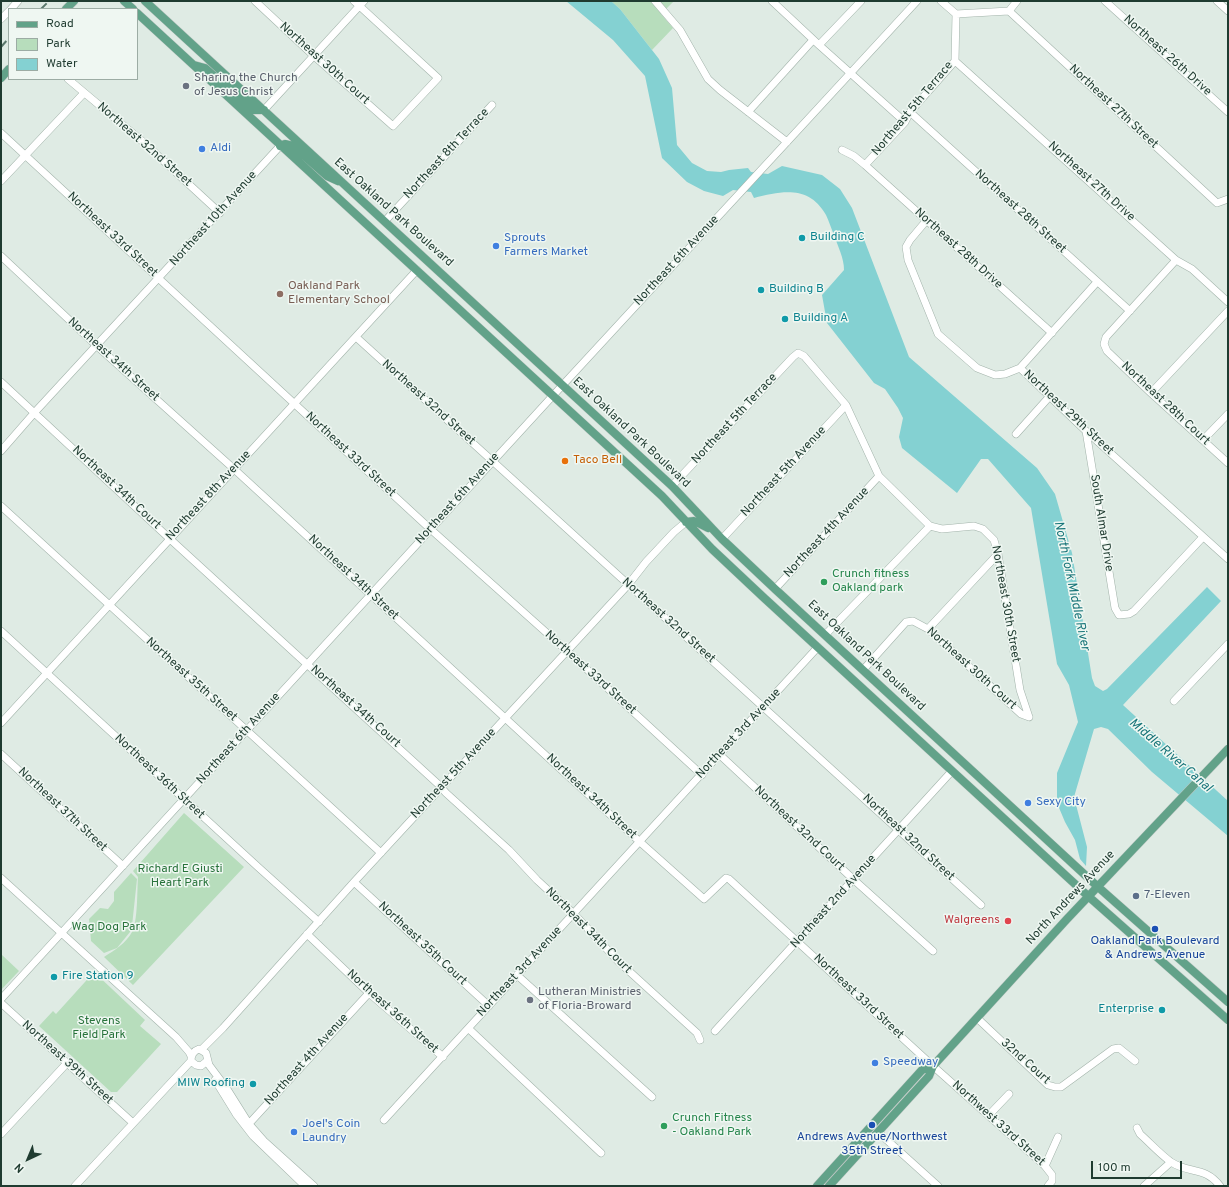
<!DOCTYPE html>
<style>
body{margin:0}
#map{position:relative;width:1229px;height:1187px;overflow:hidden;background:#dfebe4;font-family:Overpass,sans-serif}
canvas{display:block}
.frame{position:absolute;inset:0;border:2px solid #1f3b30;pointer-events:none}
.legend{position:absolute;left:8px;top:8px;width:130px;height:72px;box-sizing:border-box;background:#eff7f2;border:1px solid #9caca4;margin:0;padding:5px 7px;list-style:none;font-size:12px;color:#1f3b30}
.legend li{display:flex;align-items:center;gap:8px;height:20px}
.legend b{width:20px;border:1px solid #9caca4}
.north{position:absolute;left:8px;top:1139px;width:40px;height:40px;-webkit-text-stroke:3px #eff7f2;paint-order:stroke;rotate:224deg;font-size:11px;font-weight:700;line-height:16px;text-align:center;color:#1f3b30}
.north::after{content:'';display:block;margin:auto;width:14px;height:18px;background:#1f3b30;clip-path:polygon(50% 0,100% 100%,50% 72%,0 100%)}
.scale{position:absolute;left:1091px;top:1161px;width:91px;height:18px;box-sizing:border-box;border:2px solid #1f3b30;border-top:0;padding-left:5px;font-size:12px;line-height:14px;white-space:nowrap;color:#1f3b30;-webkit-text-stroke:3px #eff7f2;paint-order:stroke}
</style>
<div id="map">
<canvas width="1229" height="1187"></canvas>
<div class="frame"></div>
<ul class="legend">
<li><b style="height:5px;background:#62a289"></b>Road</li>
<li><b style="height:11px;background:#b7ddbc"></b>Park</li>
<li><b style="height:11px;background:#84d1d2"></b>Water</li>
</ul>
<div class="north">N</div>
<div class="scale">100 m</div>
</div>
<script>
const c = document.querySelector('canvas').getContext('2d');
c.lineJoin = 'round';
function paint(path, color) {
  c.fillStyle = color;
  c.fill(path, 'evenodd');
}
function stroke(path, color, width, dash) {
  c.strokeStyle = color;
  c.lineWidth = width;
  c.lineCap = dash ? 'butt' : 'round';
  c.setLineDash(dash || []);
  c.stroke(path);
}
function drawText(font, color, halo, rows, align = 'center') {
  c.font = font + ' Overpass,sans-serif';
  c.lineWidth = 3;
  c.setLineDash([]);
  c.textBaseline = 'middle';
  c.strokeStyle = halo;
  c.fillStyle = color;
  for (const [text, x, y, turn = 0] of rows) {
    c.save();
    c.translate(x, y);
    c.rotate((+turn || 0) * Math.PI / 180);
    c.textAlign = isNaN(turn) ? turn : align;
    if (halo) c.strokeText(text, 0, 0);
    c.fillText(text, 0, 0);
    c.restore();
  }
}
paint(new Path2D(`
 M611,1H674L661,14L673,28L652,50L620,9Z
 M184,813L244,867L133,985L104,957C115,950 126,943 132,932C138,921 137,891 138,877L133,871Z
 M131,873L137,879L132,926L130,932L117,948L104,953L91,941L89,919L100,908L108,909L114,901V892Z
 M2,955L19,971L1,990V956Z
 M94,972L145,1020L140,1026L161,1044L117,1092H111L39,1026L53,1011L56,1014Z`), '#b7ddbc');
paint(new Path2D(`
 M566,1H611L620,9L659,59L672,88L677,145L692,163L707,171L721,172L729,170L748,168L751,172L768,174L782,166L822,175L840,189L852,208L909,357L1037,468L1055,494L1072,553L1092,678L1095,686L1103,691L1107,689L1207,587L1221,601L1123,705L1228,801V836L1152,772L1108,729L1101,727L1094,729L1074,797L1087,847L1086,866L1080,859L1075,840L1065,822L1057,803V773L1078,722L1069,685L1057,664L1031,508L988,459H981L957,493L902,448L899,437L903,418L898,408L885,389L874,383L827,323L822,295L844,270C844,258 838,247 834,235C831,228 829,221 826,215C809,185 782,191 754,198L751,192L733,190L723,196L704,191L687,182L662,158L645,76L613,40Z`), '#84d1d2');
const minor = new Path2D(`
 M255,1L314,56L393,126L438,78L354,1
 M655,1L680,30L708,79L720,90L787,142
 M772,1L819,45L905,122
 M941,1L956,14
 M1105,1L1228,112
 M1217,1L1228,11
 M11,9L18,1
 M1009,11L1217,203L1228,199
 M956,14L1009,11L1017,1
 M1,19L9,11
 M819,45L861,1
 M955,61L1176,260L1192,269L1228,302
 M68,79L142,141L220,213
 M264,110L364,1
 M748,112L813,40
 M910,112L1130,311
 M1,133L427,526L567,651L702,775
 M842,150L854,156L865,165L1052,333
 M865,165L905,122L910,112L955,61L956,14
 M1,181L84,93
 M385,221L492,105
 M926,221L910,240L906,247L908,260L938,334L977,368L995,375L1005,374L1020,368L1097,282
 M1,256L97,346L234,469L640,842L704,899L726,878L729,879L933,1066L1045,1166L1052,1175V1181L1048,1186
 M1176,260L1106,337L1104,344L1107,351L1151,393L1228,463
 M356,337C564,526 773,714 981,905
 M1020,368L1086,431L1228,559
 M1,382L170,539L438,784L446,793L509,850L537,880L574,914L619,962L697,1033L700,1040
 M1151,393L1228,311
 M1086,431L1115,608L1119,615L1129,614L1134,611L1203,537
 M1016,434L1050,396
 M1203,440L1228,414
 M1,451L35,412L280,146
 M672,486L793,357L798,353L804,356L846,405L879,476L930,526L942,529L974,526L983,529L994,540L998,554L1020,690L1029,717
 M1,506L381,853
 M722,539L846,405
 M775,589L879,476
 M928,629L998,554
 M1,631L258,867L319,922
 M825,635L930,526
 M863,670L906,622L913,621L928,629L1021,714L1029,717
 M1174,701L1228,644
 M1,723L417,270
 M1,754L123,866
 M720,755L853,879L933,951
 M1,878L176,1037L189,1052L191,1056
 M354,882L489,1006
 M307,934L369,993L443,1057
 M517,975L652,1097
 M1,999L548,401L917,1
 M1,1003L133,1123
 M977,1018L1048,1085L1055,1087H1061L1113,1049L1119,1048L1135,1061
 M469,1029L601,1153
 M715,1031C794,945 873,858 952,771
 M201,1050L223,1028L354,882L628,585L646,562L674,532L686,522
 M207,1061L201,1066L196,1065L191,1061C191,1055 193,1051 199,1049L206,1053L209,1065L227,1089L249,1124L264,1141L314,1186
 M215,1080L236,1114L253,1136L305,1186
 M989,1115L1009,1094
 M384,1120L818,647
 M246,1127L369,993
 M1137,1128L1140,1134C1150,1143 1160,1154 1171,1162C1189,1174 1205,1166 1220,1186
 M878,1132L938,1186
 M1,1134L67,1063
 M1045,1166L1058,1137
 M75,1186L191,1061
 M1144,1186L1171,1162`);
const major = new Path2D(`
 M124,1L133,9
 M145,1L672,486L722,539L775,589L1097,886L1228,1002
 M66,9L74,1
 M137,13L662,496L712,549L762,596L1088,896L1228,1020
 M194,65L205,68L253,110H264
 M1,78L9,69
 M280,146L285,144L293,146L327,176L338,181
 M686,522L694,521L708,528
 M817,1186L922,1070L933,1066
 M829,1186L929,1076L933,1066L1067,919L1228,749`);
stroke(minor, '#a2b3aa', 8);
stroke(major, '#c0c8c5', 9);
stroke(minor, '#fff', 7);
stroke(major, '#62a289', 8);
stroke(new Path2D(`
 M41,9L49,1
 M1,47L9,38`), '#59776b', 2, [8, 4]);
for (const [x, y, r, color] of [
 [186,86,4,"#6b7280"],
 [202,149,4,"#3f7fe0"],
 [802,238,4,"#0f9aa8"],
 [496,246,4,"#3f7fe0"],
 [761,290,4,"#0f9aa8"],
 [280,294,4,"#8d6e63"],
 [785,319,4,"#0f9aa8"],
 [565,461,4,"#e8710a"],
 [824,582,4,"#2e9e5b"],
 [1028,803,4,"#3f7fe0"],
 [1136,896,4,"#5c6f8a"],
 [1008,921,4,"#e0444e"],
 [1155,929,4,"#1a4fb4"],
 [54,977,4,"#0f9aa8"],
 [530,1000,4,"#6b7280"],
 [1162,1010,4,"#0f9aa8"],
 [875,1063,4,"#3f7fe0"],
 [253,1084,4,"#0f9aa8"],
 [872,1125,4,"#1a4fb4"],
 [664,1126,4,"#2e9e5b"],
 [294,1132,4,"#3f7fe0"]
]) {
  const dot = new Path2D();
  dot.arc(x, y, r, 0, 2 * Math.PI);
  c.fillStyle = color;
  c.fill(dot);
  stroke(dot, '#eff7f2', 1.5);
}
drawText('12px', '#1f3b30', '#eff7f2', [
 ["Northeast 26th Drive",1167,56,42],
 ["Northeast 30th Court",324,64,42],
 ["Northeast 27th Street",1113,107,43],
 ["Northeast 5th Terrace",913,109,-50],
 ["Northeast 32nd Street",144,145,41],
 ["Northeast 8th Terrace",447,154,-47],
 ["Northeast 27th Drive",1091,182,42],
 ["Northeast 28th Street",1020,212,42],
 ["East Oakland Park Boulevard",393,213,42],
 ["Northeast 10th Avenue",214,219,-48],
 ["Northeast 33rd Street",112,235,43],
 ["Northeast 28th Drive",958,249,42],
 ["Northeast 6th Avenue",677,261,-47],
 ["Northeast 34th Street",113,360,42],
 ["Northeast 32nd Street",428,403,42],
 ["Northeast 28th Court",1165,404,43],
 ["Northeast 29th Street",1068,413,43],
 ["Northeast 5th Terrace",735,419,-47],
 ["East Oakland Park Boulevard",631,433,43],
 ["Northeast 33rd Street",350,455,43],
 ["Northeast 5th Avenue",784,472,-47],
 ["Northeast 34th Court",116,488,43],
 ["Northeast 8th Avenue",209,496,-47],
 ["Northeast 6th Avenue",458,499,-48],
 ["South Almar Drive",1101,523,81],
 ["Northeast 4th Avenue",827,533,-47],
 ["Northeast 34th Street",353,578,43],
 ["Northeast 30th Street",1005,604,80],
 ["Northeast 32nd Street",668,621,42],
 ["East Oakland Park Boulevard",866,656,43],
 ["Northeast 30th Court",971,669,42],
 ["Northeast 33rd Street",590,673,42],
 ["Northeast 35th Street",191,680,42],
 ["Northeast 34th Court",355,707,42],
 ["Northeast 3rd Avenue",739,734,-47],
 ["Northeast 6th Avenue",239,739,-48],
 ["Northeast 5th Avenue",454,774,-47],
 ["Northeast 36th Street",159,777,43],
 ["Northeast 34th Street",591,797,43],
 ["Northeast 37th Street",62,810,43],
 ["Northeast 32nd Court",799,829,43],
 ["Northeast 32nd Street",908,838,43],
 ["North Andrews Avenue",1071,898,-47],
 ["Northeast 2nd Avenue",834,902,-48],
 ["Northeast 34th Court",588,931,45],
 ["Northeast 35th Court",422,944,43],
 ["Northeast 3rd Avenue",520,972,-47],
 ["Northeast 33rd Street",858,997,43],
 ["Northeast 36th Street",392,1012,42],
 ["Northeast 4th Avenue",307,1060,-48],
 ["32nd Court",1025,1062,42],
 ["Northeast 39th Street",67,1063,42],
 ["Northwest 33rd Street",998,1124,42]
]);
drawText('12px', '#5b616d', '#eff7f2', [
 ["Sharing the Church",194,79],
 ["of Jesus Christ",194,93],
 ["Lutheran Ministries",538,993],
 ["of Floria-Broward",538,1007]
], 'left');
drawText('12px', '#366cbe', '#eff7f2', [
 ["Aldi",210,149],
 ["Sprouts",504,239],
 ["Farmers Market",504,253],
 ["Sexy City",1036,803],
 ["Speedway",883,1063],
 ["Joel's Coin",302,1125],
 ["Laundry",302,1139]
], 'left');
drawText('12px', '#0d838f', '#eff7f2', [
 ["Building C",810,238],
 ["Building B",769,290],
 ["Building A",793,319],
 ["Fire Station 9",62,977],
 ["Enterprise",1154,1010,"right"],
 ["MIW Roofing",245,1084,"right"]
], 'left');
drawText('12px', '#785e54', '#eff7f2', [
 ["Oakland Park",288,287],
 ["Elementary School",288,301]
], 'left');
drawText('12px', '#c56008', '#eff7f2', [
 ["Taco Bell",573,461]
], 'left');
drawText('12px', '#27864d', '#eff7f2', [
 ["Crunch fitness",832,575],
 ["Oakland park",832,589],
 ["Crunch Fitness",672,1119],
 ["- Oakland Park",672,1133]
], 'left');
drawText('12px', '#28733b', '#eff7f2', [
 ["Richard E Giusti",180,870],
 ["Heart Park",180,884],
 ["Wag Dog Park",109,928],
 ["Stevens",99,1022],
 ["Field Park",99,1036]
]);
drawText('12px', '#4e5e75', '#eff7f2', [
 ["7-Eleven",1144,896]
], 'left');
drawText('12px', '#be3a42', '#eff7f2', [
 ["Walgreens",1000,921]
], 'right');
drawText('12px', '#164399', '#eff7f2', [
 ["Oakland Park Boulevard",1155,942],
 ["& Andrews Avenue",1155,956],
 ["Andrews Avenue/Northwest",872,1138],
 ["35th Street",872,1152]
]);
drawText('italic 13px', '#187579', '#eff7f2', [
 ["North Fork Middle River",1071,586,78],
 ["Middle River Canal",1170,756,41]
]);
</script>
